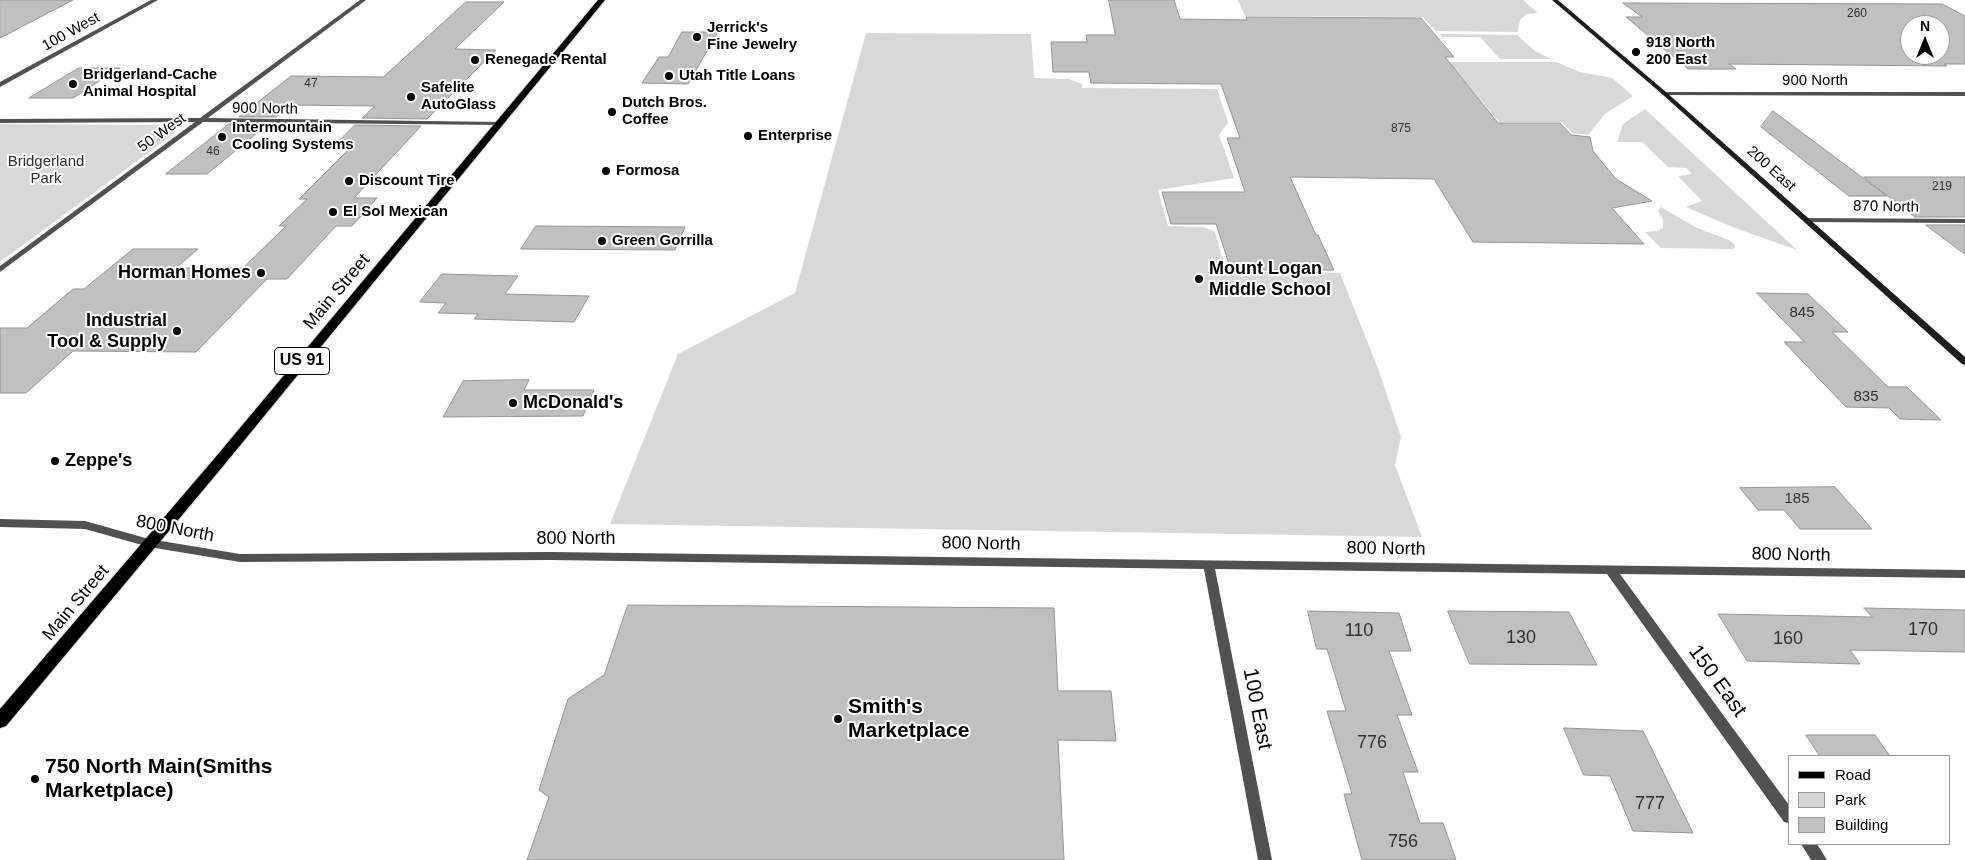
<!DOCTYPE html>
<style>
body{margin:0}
#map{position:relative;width:1965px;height:860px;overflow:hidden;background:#fff;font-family:Helvetica,sans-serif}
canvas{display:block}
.legend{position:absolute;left:1788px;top:755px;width:162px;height:90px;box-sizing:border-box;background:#fff;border:1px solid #999;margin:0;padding:6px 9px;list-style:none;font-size:15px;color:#000}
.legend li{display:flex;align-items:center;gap:10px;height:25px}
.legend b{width:25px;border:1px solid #999}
.north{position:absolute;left:1900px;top:15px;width:50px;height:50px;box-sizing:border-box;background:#fff;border:1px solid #999;border-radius:50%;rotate:0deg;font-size:14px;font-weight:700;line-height:20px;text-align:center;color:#000}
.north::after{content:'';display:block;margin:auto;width:18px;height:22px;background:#000;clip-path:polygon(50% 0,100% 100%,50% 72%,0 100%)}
</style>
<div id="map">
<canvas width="1965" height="860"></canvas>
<ul class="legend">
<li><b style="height:6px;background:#000"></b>Road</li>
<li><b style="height:14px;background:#d8d8d8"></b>Park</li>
<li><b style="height:14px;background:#c0c0c0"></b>Building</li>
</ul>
<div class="north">N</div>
</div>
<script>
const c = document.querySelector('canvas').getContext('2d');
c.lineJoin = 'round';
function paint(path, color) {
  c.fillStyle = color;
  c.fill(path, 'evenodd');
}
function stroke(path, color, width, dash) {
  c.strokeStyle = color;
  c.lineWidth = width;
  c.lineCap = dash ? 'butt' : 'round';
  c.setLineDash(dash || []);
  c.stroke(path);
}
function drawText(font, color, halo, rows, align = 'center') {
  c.font = font + ' Helvetica,sans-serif';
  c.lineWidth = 4;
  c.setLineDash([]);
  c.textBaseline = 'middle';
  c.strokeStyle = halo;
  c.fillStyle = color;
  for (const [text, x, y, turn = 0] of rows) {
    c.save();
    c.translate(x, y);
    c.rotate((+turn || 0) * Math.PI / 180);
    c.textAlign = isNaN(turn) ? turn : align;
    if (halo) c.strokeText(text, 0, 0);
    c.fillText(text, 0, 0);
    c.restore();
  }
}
paint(new Path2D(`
 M1238,0H1523L1538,13L1527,14L1520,20L1518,32L1436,31L1423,17L1245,16Z
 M866,33L1031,34L1034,78L1069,79L1082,84V88L1217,89L1228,123L1219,135L1234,178L1158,190L1168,226L1203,227L1215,232L1226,271L1340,273L1379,371L1401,437L1395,465L1422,537L610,524L678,354L795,293Z
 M1440,34L1517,35L1535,51L1551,59H1500L1480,37H1442Z
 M1449,62H1556L1580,72L1612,78L1633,96L1605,114L1588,135L1573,133L1562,122H1499Z
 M1645,109L1797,250L1735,228L1686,207L1702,201L1678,176L1692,174L1686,168L1668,167L1642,142H1617L1623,124Z
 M0,124L158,125L174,128L175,133L0,262Z
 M1661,207L1697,228L1729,240L1735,245L1734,249L1661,248L1645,232L1657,231L1663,228V220L1658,211Z`), '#d8d8d8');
const building = new Path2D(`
 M0,0H73L0,38Z
 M1109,0H1174L1180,19L1247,20L1246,17L1421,18L1454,57H1445L1498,123H1560L1571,135L1590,137L1593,151L1616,179L1652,201L1612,208L1644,244L1473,242L1434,179L1290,177L1316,235H1318L1334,270H1231L1216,224H1171L1162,192H1245L1227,138H1240L1221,84L1091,83L1089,72H1053L1051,42H1087L1086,35H1115Z
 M466,2H504L455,49L496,50L427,119L362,118L375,106L290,105L276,117H239L291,76L383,77Z
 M1623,3L1942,4L1965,16V64H1944L1947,66L1729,64L1736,69H1688L1626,17H1642ZM1910,25H1940V55H1910Z
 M682,32H718L688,84L642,83L659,57H668Z
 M79,68H120L73,98H29Z
 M1773,111L1887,196H1849L1761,127Z
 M229,124L267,125L207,174H166Z
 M355,125L421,126L354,198H377L352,226H336L287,279H267L196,352L73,351L26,393H0V328H27L73,289H84L133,249H198L176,268H243L286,226H279L307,199H299L350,148H332Z
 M1864,177H1965V217H1915Z
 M1926,225H1965V254Z
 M536,226L685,227L675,250L521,249Z
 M442,274L518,276L505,294L589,296L574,322L474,319L478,314L438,313L446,303L420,302Z
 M1757,293L1808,294L1848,332H1832L1888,387H1907L1941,420L1900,419L1889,408L1846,407L1784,342H1804Z
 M529,380L524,390H594L583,416L443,417L463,381Z
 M1835,487L1872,529H1800L1784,510H1758L1740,488Z
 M628,605L1054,608L1058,691H1111L1116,741L1058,740L1064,860H527L549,797L539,790L568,699L604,675Z
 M1864,608L1965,610V652L1850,650L1860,664L1747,661L1718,614L1872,617Z
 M1308,611L1399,613L1411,651H1389L1412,715H1397L1418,772H1403L1420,823H1443L1456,860H1362L1344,794H1352L1327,711H1346L1327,649H1317Z
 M1448,611L1569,612L1597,665L1470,664Z
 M1564,728L1643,731L1693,833L1633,831L1610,776L1584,775Z
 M1806,735H1875L1890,756H1820Z`);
paint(building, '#c0c0c0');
stroke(building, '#959595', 1);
const primary = new Path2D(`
 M598,0H605L224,465L6,726L0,728V709L214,459Z`);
stroke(primary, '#dbdbdb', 2);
paint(new Path2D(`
 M151,0H158L0,87V82Z
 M360,0H366L208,118L499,122L502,124L501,125L203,122L0,272V266L195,122L0,123V119L200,118Z
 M1662,92H1965V96L1664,95L1661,93Z
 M1804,218L1965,219V223L1807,222L1803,220Z
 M0,519L85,521L149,539L240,554L550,552L1965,570V578L1620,574L1789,805V823L1784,822L1607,574L1215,569L1272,860H1258L1204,569L550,560L240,562L149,547L85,529L0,527Z
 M1801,844H1817L1827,860H1811Z`), '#515151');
paint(new Path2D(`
 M1552,0H1558L1666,92L1965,357V365L1962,364L1662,94Z`), '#1e1e1e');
paint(primary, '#000');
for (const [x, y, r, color] of [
 [697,37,5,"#000"],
 [1636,52,5,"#000"],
 [475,60,5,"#000"],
 [669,76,5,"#000"],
 [73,84,5,"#000"],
 [411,97,5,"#000"],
 [612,112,5,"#000"],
 [748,136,5,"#000"],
 [222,137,5,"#000"],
 [606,171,5,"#000"],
 [349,181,5,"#000"],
 [333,212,5,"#000"],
 [602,241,5,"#000"],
 [261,273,5,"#000"],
 [1199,279,5,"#000"],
 [177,331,5,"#000"],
 [513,403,5,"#000"],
 [55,461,5,"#000"],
 [838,719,5,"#000"],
 [35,779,5,"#000"]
]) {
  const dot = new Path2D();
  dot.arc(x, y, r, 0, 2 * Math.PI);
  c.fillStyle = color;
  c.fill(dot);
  stroke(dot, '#fff', 2);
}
drawText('12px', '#303030', null, [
 ["260",1857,14],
 ["47",311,84],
 ["875",1401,129],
 ["46",213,152],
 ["219",1942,187]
]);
drawText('bold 15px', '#000', '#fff', [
 ["Jerrick's",707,28],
 ["Fine Jewelry",707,45],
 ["918 North",1646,43],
 ["200 East",1646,60],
 ["Renegade Rental",485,60],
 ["Bridgerland-Cache",83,75],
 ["Animal Hospital",83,92],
 ["Utah Title Loans",679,76],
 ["Safelite",421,88],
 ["AutoGlass",421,105],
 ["Dutch Bros.",622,103],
 ["Coffee",622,120],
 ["Intermountain",232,128],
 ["Cooling Systems",232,145],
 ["Enterprise",758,136],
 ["Formosa",616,171],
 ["Discount Tire",359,181],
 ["El Sol Mexican",343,212],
 ["Green Gorrilla",612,241]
], 'left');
drawText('15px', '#000', '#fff', [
 ["100 West",71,32,-29],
 ["900 North",1815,81],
 ["900 North",265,109,1],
 ["50 West",162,133,-36],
 ["200 East",1771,169,42],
 ["870 North",1886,207,1]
]);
drawText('15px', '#2f2f2f', '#fff', [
 ["Bridgerland",46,162],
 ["Park",46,179]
]);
drawText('15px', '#303030', null, [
 ["845",1802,313],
 ["835",1866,397],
 ["185",1797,499]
]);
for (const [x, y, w] of [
 [302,361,55]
]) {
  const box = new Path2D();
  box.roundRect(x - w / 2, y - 13.5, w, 27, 4);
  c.fillStyle = '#fff';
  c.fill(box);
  stroke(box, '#000', 1);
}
drawText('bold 16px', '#000', null, [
 ["US 91",302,361]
]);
drawText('bold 18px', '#000', '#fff', [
 ["Mount Logan",1209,269],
 ["Middle School",1209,290],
 ["Horman Homes",251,273,"right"],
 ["Industrial",167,321,"right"],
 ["Tool & Supply",167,342,"right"],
 ["McDonald's",523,403],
 ["Zeppe's",65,461]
], 'left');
drawText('18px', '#000', '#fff', [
 ["Main Street",337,292,-50],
 ["800 North",175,529,11],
 ["800 North",576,539],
 ["800 North",981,544,1],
 ["800 North",1386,549,1],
 ["800 North",1791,555,1],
 ["Main Street",76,603,-50]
]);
drawText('18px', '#303030', null, [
 ["170",1923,630],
 ["110",1359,631],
 ["130",1521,638],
 ["160",1788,639],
 ["776",1372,743],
 ["777",1650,804],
 ["756",1403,842]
]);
drawText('21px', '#000', '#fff', [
 ["150 East",1717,681,54],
 ["100 East",1257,709,79]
]);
drawText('bold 21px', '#000', '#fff', [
 ["Smith's",848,707],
 ["Marketplace",848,731],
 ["750 North Main(Smiths",45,767],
 ["Marketplace)",45,791]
], 'left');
</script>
